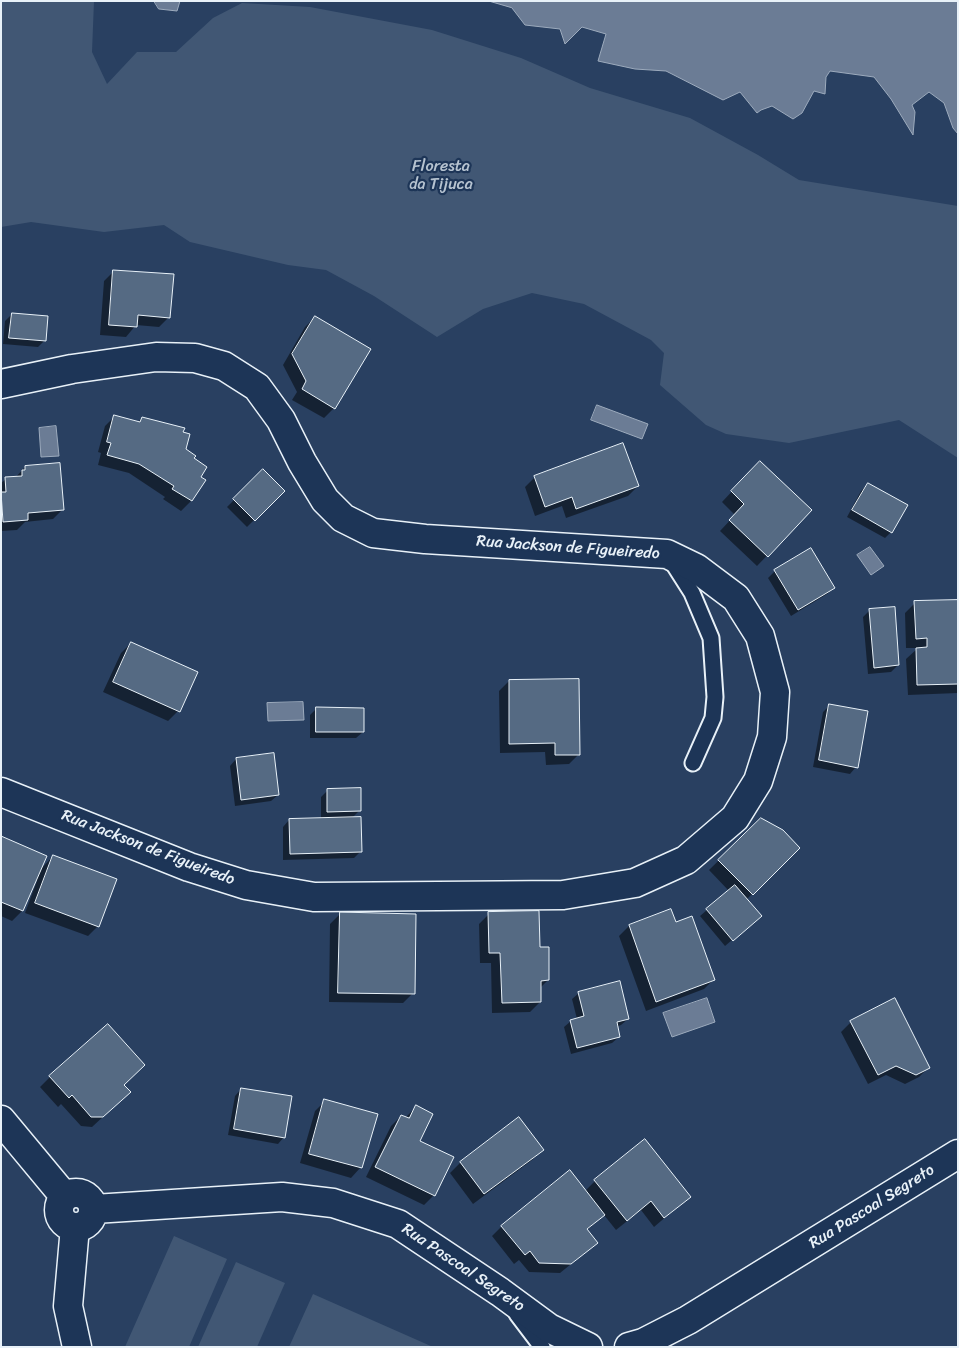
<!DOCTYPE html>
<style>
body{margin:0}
#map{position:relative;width:959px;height:1348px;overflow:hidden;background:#294061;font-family:Sriracha,sans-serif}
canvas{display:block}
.frame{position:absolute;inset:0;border:2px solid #e8f1f8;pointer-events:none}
</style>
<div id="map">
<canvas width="959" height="1348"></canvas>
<div class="frame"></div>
</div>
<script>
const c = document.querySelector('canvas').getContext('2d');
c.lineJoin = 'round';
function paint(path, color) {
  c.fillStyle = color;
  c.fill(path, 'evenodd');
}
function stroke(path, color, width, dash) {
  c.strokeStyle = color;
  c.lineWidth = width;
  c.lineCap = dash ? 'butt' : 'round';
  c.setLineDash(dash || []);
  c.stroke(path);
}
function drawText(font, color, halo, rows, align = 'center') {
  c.font = font + ' Sriracha,sans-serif';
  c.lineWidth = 4.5;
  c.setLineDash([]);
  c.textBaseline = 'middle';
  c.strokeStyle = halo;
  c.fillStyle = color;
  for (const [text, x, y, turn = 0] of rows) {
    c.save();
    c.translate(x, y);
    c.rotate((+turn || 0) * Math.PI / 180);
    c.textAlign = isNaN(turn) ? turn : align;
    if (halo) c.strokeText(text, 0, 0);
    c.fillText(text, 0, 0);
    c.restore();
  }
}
paint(new Path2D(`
 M1,1H94L92,52L107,84L137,52H176L213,18L242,3L310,7L432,30L521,58L590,88L690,118L758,155L799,180L958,206V458L899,420L789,443L726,434L706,425L660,385L664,353L651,340L584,304L532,293L483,309L437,337L374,296L326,270L288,265L190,242L164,225L104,232L31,222L1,227Z
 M174,1236L227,1259L189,1347H125Z
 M236,1262L285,1283L257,1347H198Z
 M313,1294L433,1347H289Z`), '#415774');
const water = new Path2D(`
 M154,1H180L177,11L159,9Z
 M489,1H958V134L953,128L944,103L929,92L912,105L915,112L913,135L891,99L874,77L830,71L826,77L825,94L814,91L802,113L793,119L772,106L761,110L757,113L740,92L723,100L666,71L635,69L598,61L606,34L582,27L565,44L560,29L525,25L512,8Z
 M597,405L648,424L642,439L591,420Z
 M56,426L59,456L41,457L39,428Z
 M870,547L884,566L871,575L857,555Z
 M303,702L304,720L268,721L267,703Z
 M707,998L715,1022L672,1037L663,1013Z`);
paint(water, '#6b7c95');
stroke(water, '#9dabbd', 1);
paint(new Path2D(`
 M114,271L169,317L159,327L136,325L126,337L100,335L104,281Z
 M12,314L44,341L38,347L3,344L5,321Z
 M315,317L334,408L324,418L292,400L297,392L283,365L305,327Z
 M115,416L138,422L142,418L182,433L185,450L193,459L199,477L204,480L191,501L181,511L163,499L165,497L129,473L98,465L101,453L98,452L105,426Z
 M25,467L63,509L53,519L25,522L17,530L1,531V483L6,479L15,478Z
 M263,471L283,491L247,527L227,507Z
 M750,472L811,510L757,566L720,531L735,515L722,502Z
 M535,477L638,486L628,496L566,518L562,506L535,516L525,487Z
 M868,484L891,532L885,538L847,517L861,491Z
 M775,571L834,588L827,594L791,616L768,578Z
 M958,601V693L908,695L906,659L918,648H906L905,613L915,603Z
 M870,610L898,665L891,672L868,674L863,617Z
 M131,643L178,711L168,721L103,692L121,653Z
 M509,681L579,754L569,764L546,765L545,752L500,753L499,691Z
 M829,706L856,767L850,774L813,767L823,712Z
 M316,709L363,732L356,738H310V715Z
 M236,759L278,795L271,801L235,806L230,766Z
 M328,790L360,810L352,818L361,851L354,858L283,860V827L289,820L321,819V797Z
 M761,819L798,848L746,900L753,922L725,946L700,916L729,891L709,870Z
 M1,837L41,869L53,856L98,926L88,936L25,913L37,881L35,880L22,911L12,921L1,916Z
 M670,911L675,924L714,979L704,989L646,1011L619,936L629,926Z
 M340,914L413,993L403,1003L329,1002L330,924Z
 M489,914L538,949L548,980L539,989L540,1002L530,1012L492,1013L491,963H480L479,924Z
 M579,993L628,1019L621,1025L616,1027L619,1037L612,1043L571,1054L564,1027L571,1021L577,1019L572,999Z
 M851,1022L929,1067L919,1077L905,1084L886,1075L868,1084L841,1032Z
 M50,1077L123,1085L119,1102L92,1127L81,1126L61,1104L58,1107L40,1087Z
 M241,1089L284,1137L278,1144L228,1135L235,1096Z
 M325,1101L361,1167L351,1178L300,1163L315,1111Z
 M416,1107L418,1141L434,1195L424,1205L366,1177L391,1126L401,1116L406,1117Z
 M519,1119L542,1150L532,1160L473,1204L450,1173L460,1163Z
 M595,1181L689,1197L654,1227L641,1210L616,1230L604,1215L587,1230L586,1252L560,1273L529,1272L519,1260L514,1264L492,1236L502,1226L585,1191Z`), '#0007');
const building = new Path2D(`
 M113,270L174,274L170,318L138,315L137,327L109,325Z
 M12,313L48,316L46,341L9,338Z
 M315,316L371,349L335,409L302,389L306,381L292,354Z
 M114,415L140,422L142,417L185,428L183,432L190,434L186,449L196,456L194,458L207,467L201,477L206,480L192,501L172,489L174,486L139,464L107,455L111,443L107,442Z
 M623,443L639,486L576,509L572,497L545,507L534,476Z
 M760,461L812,510L768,557L729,520L744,504L731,491Z
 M60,463L64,510L28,513V520L3,522L1,492H6L5,477L22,476V470H25V466Z
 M263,469L285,491L255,521L233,499Z
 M868,483L908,505L892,533L852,510Z
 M811,548L835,588L798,610L774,570Z
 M958,600V684L917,685L916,648L927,647V638L916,639L914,601Z
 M895,607L899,665L874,668L869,609Z
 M131,642L198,672L180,712L113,682Z
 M579,679L580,755H555V743L509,744V680Z
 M829,704L868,711L858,768L819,760Z
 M316,707L364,708V732H316Z
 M274,753L279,795L241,800L236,758Z
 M361,788V811L327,812V789Z
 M361,817L362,852L290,854L289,819Z
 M761,818L783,830L800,848L753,895L718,860Z
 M1,836L47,856L23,911L1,902Z
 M53,855L117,879L99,927L35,903Z
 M735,885L762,916L733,941L706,909Z
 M671,909L676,922L692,916L715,980L656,1002L629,925Z
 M539,911L540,947H549V980L541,981V1002L502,1003L500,953H489L488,912Z
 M340,912L416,914L415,994L338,993Z
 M620,981L629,1019L617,1022L620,1037L577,1048L570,1020L584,1016L578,992Z
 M895,998L930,1068L916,1075L896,1066L878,1075L850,1021Z
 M108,1024L145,1065L124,1085L131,1092L103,1117H91L72,1095L69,1098L49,1076Z
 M241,1088L292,1096L285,1138L234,1129Z
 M324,1099L378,1114L362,1168L309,1154Z
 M416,1105L433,1114L420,1141L454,1157L435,1196L375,1167L401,1115L409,1118Z
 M519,1117L544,1150L484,1194L460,1162Z
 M645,1139L691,1197L664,1218L651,1201L627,1221L594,1180Z
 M570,1170L605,1215L587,1229L598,1243L571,1264L539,1263L530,1251L525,1255L501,1226Z`);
paint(building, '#556a83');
stroke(building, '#e8f1f8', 1);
const lane = new Path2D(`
 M671,560L692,593L711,638L715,697L713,718L693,763
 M517,1314L542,1347`);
const street = new Path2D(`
 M1,384L72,369L156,357L195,358L224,366L257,387L281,420L302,462L325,500L343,518L373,533L425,539L667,554L696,568L736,598L760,636L775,692L772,737L758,781L735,818L686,860L635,883L563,895L314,897L246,885L189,867L1,792
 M1,1120L65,1197
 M59 1210a17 17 0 1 1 34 0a17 17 0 1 1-34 0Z
 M94,1209L282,1197L333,1203L398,1224L500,1292L549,1328L588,1347
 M75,1227L68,1306L77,1347
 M629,1347L643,1343L688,1320L958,1154`);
stroke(lane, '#e8f1f8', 19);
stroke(street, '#e8f1f8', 31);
stroke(lane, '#1d3557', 15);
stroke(street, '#1d3557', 28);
drawText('16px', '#b6c3d0', '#1d3557', [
 ["Floresta",441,167],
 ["da Tijuca",441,185]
]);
drawText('16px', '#e8f1f8', '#1d3557', [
 ["Rua Jackson de Figueiredo",568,548,4],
 ["Rua Jackson de Figueiredo",148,848,21],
 ["Rua Pascoal Segreto",872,1207,-32],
 ["Rua Pascoal Segreto",463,1268,34]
]);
</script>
